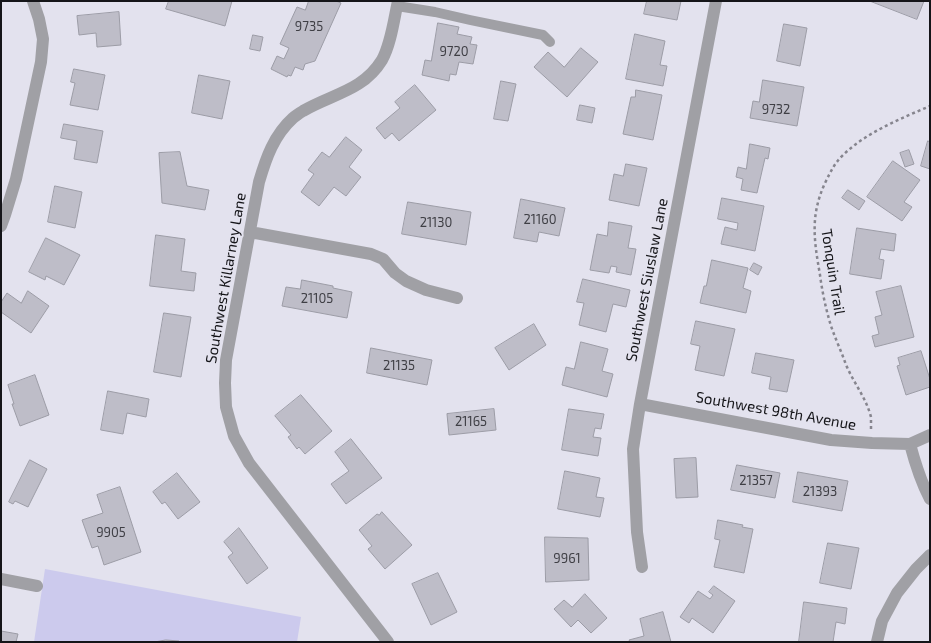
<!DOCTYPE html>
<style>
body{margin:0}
#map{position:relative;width:931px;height:643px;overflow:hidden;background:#e3e2ee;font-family:"Exo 2",sans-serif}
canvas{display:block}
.frame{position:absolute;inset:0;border:2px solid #151519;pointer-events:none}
</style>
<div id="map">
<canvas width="931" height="643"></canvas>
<div class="frame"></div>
</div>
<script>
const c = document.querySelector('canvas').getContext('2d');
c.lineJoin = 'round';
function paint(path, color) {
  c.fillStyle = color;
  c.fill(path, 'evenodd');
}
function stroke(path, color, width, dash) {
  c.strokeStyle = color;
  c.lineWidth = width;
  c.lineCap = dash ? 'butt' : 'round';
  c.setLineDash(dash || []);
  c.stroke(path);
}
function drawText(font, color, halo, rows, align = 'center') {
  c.font = font + ' "Exo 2",sans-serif';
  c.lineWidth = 4;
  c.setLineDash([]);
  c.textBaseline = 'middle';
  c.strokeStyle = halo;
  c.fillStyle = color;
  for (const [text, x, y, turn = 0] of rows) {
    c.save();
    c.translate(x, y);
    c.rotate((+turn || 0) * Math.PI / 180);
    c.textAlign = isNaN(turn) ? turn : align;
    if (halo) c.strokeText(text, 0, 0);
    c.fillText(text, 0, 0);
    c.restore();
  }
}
paint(new Path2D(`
 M45,569L301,617L297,642H34Z`), '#cccaed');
const building = new Path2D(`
 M169,1H232L225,26L166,9Z
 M309,1H336L341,3L315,61L305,64L303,70L295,67L291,76L288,75L287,77L271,69L277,56L284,59L289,48L280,44L297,7L305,10Z
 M647,1H681L677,20L644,14Z
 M870,1H924L917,19Z
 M119,12L121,45L97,47L96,33L79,35L77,16Z
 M438,23L459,27L457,34L472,37L470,44L477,45L473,64L459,62L456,75L450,74L449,81L422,75L425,60L431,61Z
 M784,24L807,28L800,66L777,61Z
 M635,34L665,41L660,65L667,66L663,86L626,79Z
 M253,35L263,37L260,51L250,49Z
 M581,48L598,62L567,97L534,67L548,52L564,67Z
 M74,69L105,75L98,110L70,105L75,83L71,82Z
 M199,75L230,81L222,119L192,113Z
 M763,80L804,87L797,126L750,118L753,101L759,102Z
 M501,81L516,84L508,121L494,119Z
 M415,85L436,110L399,141L392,133L385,139L376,128L400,108L395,102Z
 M636,90L662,95L653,140L623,134L631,97H635Z
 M580,105L595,108L592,123L577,120Z
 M64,124L103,131L97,163L74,159L77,141L61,138Z
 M346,137L362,150L349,167L361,177L346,196L334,187L319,206L301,192L314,174L308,170L322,152L329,157Z
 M928,141L930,142V169L921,166Z
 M750,144L770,148L768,159L765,158L757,193L741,190L743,179L736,177L738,167L746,169Z
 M909,150L914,164L905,167L900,153Z
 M180,152L187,186L209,190L205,210L162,203L159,153Z
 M893,161L920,180L904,202L912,207L902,221L867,197Z
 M626,164L647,168L639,206L609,200L614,174L623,176Z
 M55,186L82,192L75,228L48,222Z
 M848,190L865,201L859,210L842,198Z
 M722,198L764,206L755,251L721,244L725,227L737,230L738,223L718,219Z
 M521,199L565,208L559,236L539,232L537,242L514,238Z
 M408,202L471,212L466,245L402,234Z
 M609,222L632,226L628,248L636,249L631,275L616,272L617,267L611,266L609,273L590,270L597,234L607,236Z
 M857,228L896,234L894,251L881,249L879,259L884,260L881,279L850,274Z
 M156,235L185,239L181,271L196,273L194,291L150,286Z
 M46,238L80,255L64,285L46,276L45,280L29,272Z
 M712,260L748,268L743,288L751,291L746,313L700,303L704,286H706Z
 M754,263L762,267L758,275L750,270Z
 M583,279L630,290L626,307L613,304L606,332L579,325L584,303L577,302Z
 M302,280L333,286V288L352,292L347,318L282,306L286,287L300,289Z
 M901,286L914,337L875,347L872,336L879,334L875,317L882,315L876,292Z
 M28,291L49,306L31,333L1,312V302L7,293L21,303Z
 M164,313L191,317L181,377L154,372Z
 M696,321L735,329L724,376L695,370L700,346L691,344Z
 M534,324L546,345L509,370L495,348Z
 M581,342L608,349L602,371L613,374L607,397L562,385L566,367L574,369Z
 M371,348L432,360L427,385L367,373Z
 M921,351L930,379V387L906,395L897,366L900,365L898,358Z
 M756,353L794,360L787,392L769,389L771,377L752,373Z
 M35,375L49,415L20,426L12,404H14L8,385Z
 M108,391L149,399L146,417L127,413L123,434L101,430Z
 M301,395L332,431L305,454L299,447L297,449L288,437L291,435L275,416Z
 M494,409L496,430L449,435L447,414Z
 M569,409L604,414L601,429L595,428L593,437L601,438L598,456L562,450Z
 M351,439L382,478L346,504L331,484L349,471L335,452Z
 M696,458L698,497L676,498L674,459Z
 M30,460L47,469L28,507L15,501L13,504L9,502Z
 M737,465L780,473L775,498L731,490Z
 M565,471L600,478L596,497L604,498L600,517L558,509Z
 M798,472L848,481L842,511L793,502Z
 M177,473L200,502L178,519L165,502L162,504L153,492Z
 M120,487L141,552L104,565L98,546L92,548L82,520L103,513L97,495Z
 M382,512L412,545L385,569L368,549L372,546L359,530L377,514L379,515Z
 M718,520L743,525L742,527L753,529L744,573L714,567L720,540L715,539Z
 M239,528L268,568L247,584L228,557L233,553L224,542Z
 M545,537L588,538L589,580L546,582Z
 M828,543L859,548L851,589L820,583Z
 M438,573L457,612L431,625L412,584Z
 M714,586L735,601L713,633L692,618L689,623L680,617L698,591L710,599L713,595L709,592Z
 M585,594L607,618L591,633L578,620L571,627L554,609L564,600L572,607Z
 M804,602L847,608L845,624L836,622L833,642H799Z
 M663,612L671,642H630L629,640L644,636L640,619Z
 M1,631L18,634L16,642H1Z
 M166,640L179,641L180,642H155Z`);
paint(building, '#bebdc8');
stroke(building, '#9c9ca6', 1);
stroke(new Path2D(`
 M871,429C871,425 871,421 871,417C866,397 852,381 845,362C840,348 833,334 829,319C825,305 822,290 820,275C814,240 810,216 825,183C831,171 834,164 843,155C867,132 900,119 930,106`), '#86858e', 2.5, [3, 3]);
stroke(new Path2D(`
 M397,6L435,12L470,20L543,35L550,42`), '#a0a0a5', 10);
stroke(new Path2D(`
 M1,226L5,215L16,179L41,62L43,39L39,19L33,1
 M250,232L371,254L383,259L395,273L406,281L426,290L457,298
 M640,404L831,440L872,443L910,444L930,435
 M910,444C915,463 921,482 930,499
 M642,567L637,532L633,449L640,404L716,1
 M1,579L37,586
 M388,642L249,463L234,436L226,407L225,383L226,360L259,182C266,158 274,135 293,118C296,116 299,113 303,111C332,94 363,91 382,60C391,44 394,19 398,1
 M877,642L882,621L897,593L916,569L930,555`), '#a0a0a5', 12);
drawText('13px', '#3f3f45', null, [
 ["9735",309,27],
 ["9720",454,52],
 ["9732",776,110],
 ["21160",540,220],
 ["21130",436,223],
 ["21105",317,299],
 ["21135",399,366],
 ["21165",471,422],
 ["21357",756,481],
 ["21393",820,492],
 ["9905",111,533],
 ["9961",567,559]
]);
drawText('15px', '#151519', '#e3e2ee', [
 ["Tonquin Trail",833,272,81],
 ["Southwest Killarney Lane",226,278,-80],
 ["Southwest Siuslaw Lane",647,280,-79],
 ["Southwest 98th Avenue",776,411,10]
]);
</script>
